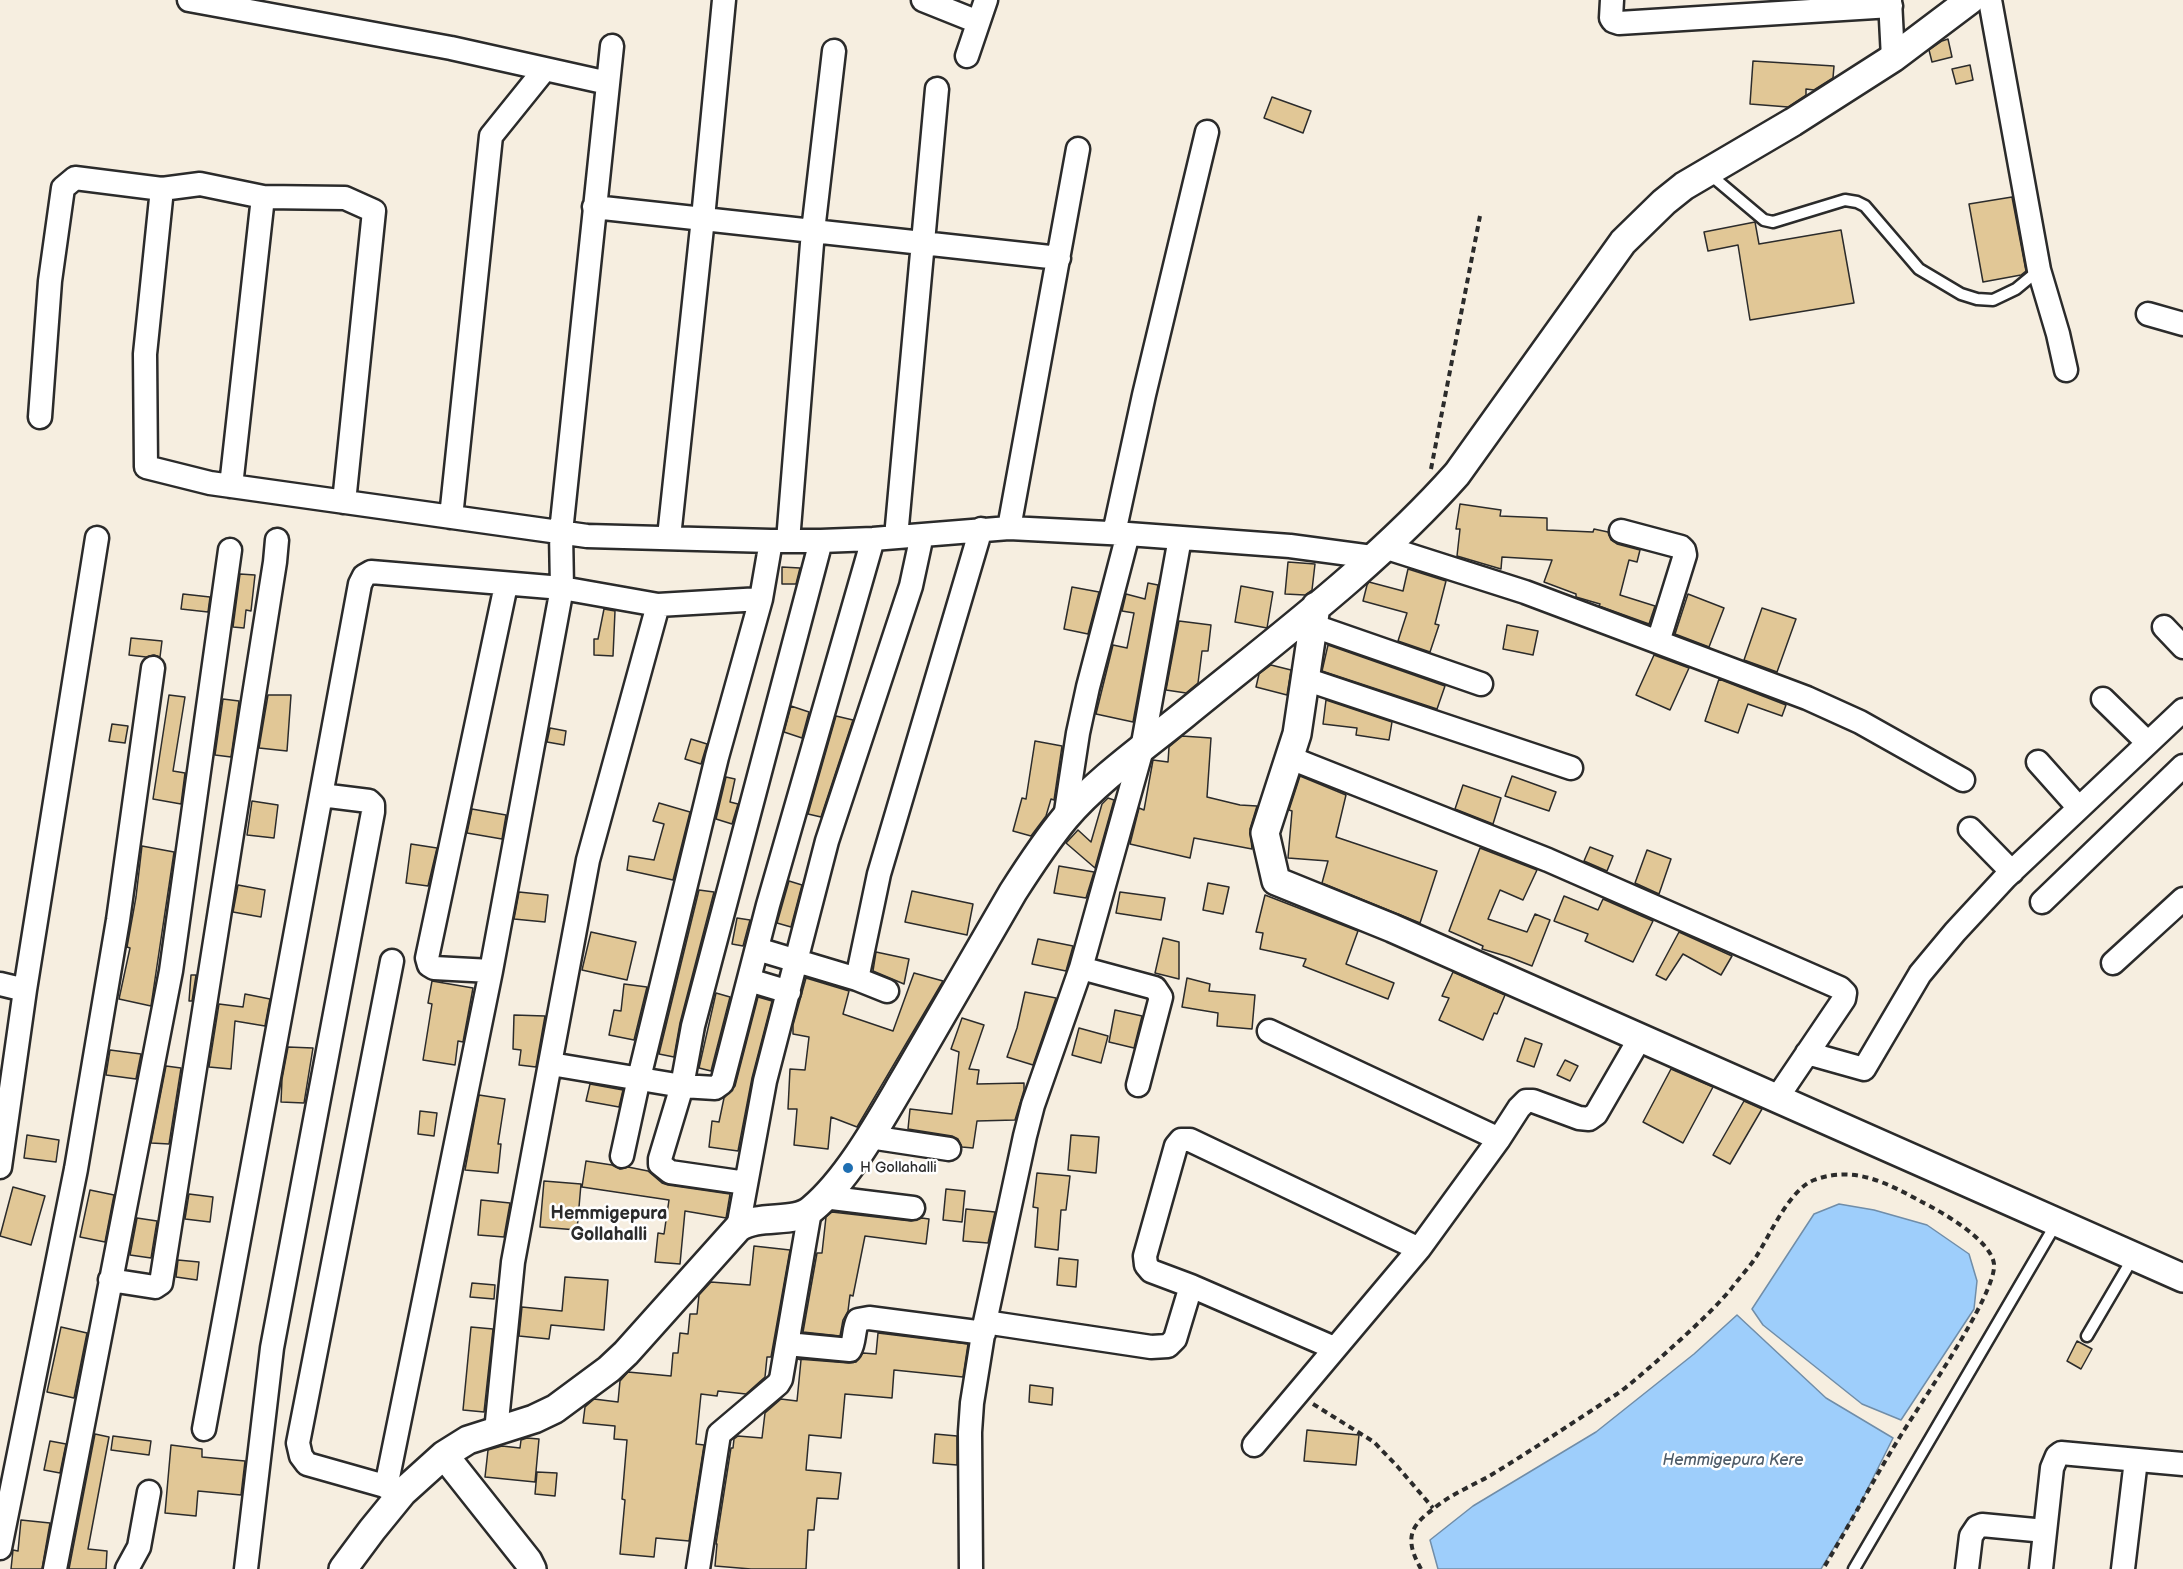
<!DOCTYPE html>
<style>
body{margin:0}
canvas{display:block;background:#f6eee0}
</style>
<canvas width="2183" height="1569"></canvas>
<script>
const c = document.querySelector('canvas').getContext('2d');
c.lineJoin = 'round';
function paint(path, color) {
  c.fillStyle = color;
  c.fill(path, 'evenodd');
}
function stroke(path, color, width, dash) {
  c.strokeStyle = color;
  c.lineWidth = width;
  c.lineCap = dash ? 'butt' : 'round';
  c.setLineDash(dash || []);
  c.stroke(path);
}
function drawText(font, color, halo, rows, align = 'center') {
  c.font = font + ' "Balsamiq Sans",sans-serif';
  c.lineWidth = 5;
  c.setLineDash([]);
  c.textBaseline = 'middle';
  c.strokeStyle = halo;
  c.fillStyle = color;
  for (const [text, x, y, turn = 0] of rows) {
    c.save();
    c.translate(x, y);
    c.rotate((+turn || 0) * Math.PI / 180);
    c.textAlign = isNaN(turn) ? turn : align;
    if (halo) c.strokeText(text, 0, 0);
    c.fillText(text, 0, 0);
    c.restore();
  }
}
const water = new Path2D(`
 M1839,1204L1874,1210L1927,1225L1969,1254L1977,1281L1974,1309L1901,1420L1862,1404L1763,1325L1752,1309L1814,1214Z
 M1737,1315L1826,1398L1893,1438L1859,1506L1821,1569H1438L1430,1540L1473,1506L1596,1432L1694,1354Z`);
paint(water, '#9ecefb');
stroke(water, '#708da8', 1.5);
const building = new Path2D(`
 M1948,39L1952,57L1932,62L1929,50L1942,41Z
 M1753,61L1834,66L1833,78L1814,90L1806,89V95L1788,107L1750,104Z
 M1970,65L1973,80L1956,84L1952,69Z
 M1272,97L1311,111L1303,133L1264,118Z
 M2012,197L2026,271L2021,275L1983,282L1969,204Z
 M1755,222L1759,244L1841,230L1854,303L1750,320L1738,245L1708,251L1704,232Z
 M1460,504L1501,510L1500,516L1547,518V530L1593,532L1594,529L1608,532L1611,540L1617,544L1640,550L1637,562L1629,560L1620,595L1655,606L1649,624L1599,606L1600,604L1576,597V594L1544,582L1552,560L1502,557L1501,569L1457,556L1460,529H1456Z
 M1288,562L1315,564L1312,590L1305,595L1285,594Z
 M782,567L800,568L796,584H782Z
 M1408,569L1446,581L1435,624L1439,625L1430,652L1398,641L1407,613L1363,601L1367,585L1369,582L1403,591Z
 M240,574L255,575L251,611L246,610L244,628L233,627Z
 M1148,583L1158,585L1133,722L1096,714L1113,645L1127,648L1134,613L1122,611L1126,594L1145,599Z
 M1241,586L1273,592L1267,628L1235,622Z
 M1072,587L1099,592L1088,634L1064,629Z
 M183,594L210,597L208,612L181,609Z
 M1688,594L1724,608L1709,647L1675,634Z
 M1762,608L1796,619L1777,672L1744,660Z
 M604,609L615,611L613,656L594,655V639H598Z
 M1179,621L1211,625L1208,651H1202L1198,683L1186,693L1166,690Z
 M1507,625L1538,631L1533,655L1503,649Z
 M131,638L162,641L160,657L154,655L146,657L129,655Z
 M1328,645L1445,686L1437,709L1322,671Z
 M1654,655L1689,668L1670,710L1636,695Z
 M1271,665L1291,670L1287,695L1256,687L1259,674Z
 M1719,679L1786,705L1782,716L1748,704L1738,733L1705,721Z
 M169,695L185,697L173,771L185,773L181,804L153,799Z
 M268,695H291L287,751L259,748Z
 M223,699L239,701L231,757L215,755Z
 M1326,700L1392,722L1389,740L1356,735L1357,728L1323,724Z
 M791,706L809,712L802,738L784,732Z
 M836,716L853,720L821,817L808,814Z
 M112,724L128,726L125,743L109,741Z
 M550,728L566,731L564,745L547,742Z
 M1182,736L1211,738L1207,797L1240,805L1257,806L1250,829L1252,849L1194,838L1190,858L1130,844L1139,808L1144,810L1153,760L1168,762L1169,747Z
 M691,739L707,744L701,764L685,759Z
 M1035,741L1062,746L1054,800L1051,799L1046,816L1031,836L1013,831L1022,798L1026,799Z
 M1300,776L1346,795L1336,837L1437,871L1420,923L1322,883L1328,861L1288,858L1292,811L1289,810Z
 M1512,776L1556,792L1549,811L1505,796Z
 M726,777L735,779L730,802L738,804L732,824L716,819Z
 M1463,785L1501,798L1493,824L1455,809Z
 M1108,798L1114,800L1095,868L1066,843L1078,830L1091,842L1102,804Z
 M252,801L278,805L274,838L247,835Z
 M659,803L690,812L673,880L627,870L629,856L654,860L664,824L653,821Z
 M472,809L506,815L502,839L467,833Z
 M411,844L437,848L428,886L406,883Z
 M142,846L174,852L151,1006L119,999L130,948L127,947L136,897Z
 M1590,847L1613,856L1607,871L1584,861Z
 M1480,848L1537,870L1523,900L1500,890L1488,919L1527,932L1535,914L1550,920L1532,966L1509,957L1482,949L1483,946L1449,931Z
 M1647,850L1671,859L1659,894L1635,883Z
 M1059,866L1094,872L1086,898L1054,893Z
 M789,881L802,885L791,927L777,923Z
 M1208,883L1229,887L1223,914L1203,910Z
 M238,885L265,890L261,917L233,912Z
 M699,890L714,892L680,1023L674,1057L659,1054Z
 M912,891L973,904L967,935L905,922Z
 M519,892L548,895L545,922L514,919Z
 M1120,892L1165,898L1161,920L1116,913Z
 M1265,895L1358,931L1346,964L1394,983L1388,999L1303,966L1306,959L1260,949L1263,933L1256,932Z
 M1564,896L1598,910L1603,899L1653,921L1633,962L1585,941L1588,934L1554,921Z
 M737,918L750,920L743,946L732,944Z
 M591,932L636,942L627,980L582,970Z
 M1679,932L1732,956L1721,975L1683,954L1666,980L1656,975Z
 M1163,938L1179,942V979L1155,973Z
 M1038,939L1073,946L1066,971L1032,964Z
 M876,952L909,959L904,984L873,971Z
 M1453,972L1505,995L1497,1014L1494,1013L1483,1040L1439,1020L1449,998L1442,996Z
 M914,973L943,981L857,1127L831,1117L828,1149L794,1145L797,1109H788L790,1069L805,1070L809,1037L793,1034V1025L806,978L849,991L843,1014L893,1031Z
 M191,975H196L192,1001H189Z
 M1187,978L1210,984L1209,991L1255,995L1252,1029L1217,1026L1218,1013L1182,1007Z
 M432,981L473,988L463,1042L458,1041L455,1065L423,1060L432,1004L428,1003Z
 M624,984L647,987L634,1040L609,1035L614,1010L621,1011Z
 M1025,992L1056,998L1033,1065L1007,1057L1017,1028Z
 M716,993L730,997L711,1071L699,1068Z
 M245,994L270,999L265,1026L235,1021L231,1069L209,1067L219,1004L243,1007Z
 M758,997L772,1001L752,1078L738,1151L709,1147L712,1121L719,1122L724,1098L735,1086Z
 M1115,1010L1142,1016L1134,1048L1109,1042Z
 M514,1015L545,1016L536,1067L519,1065L521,1050L513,1049Z
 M962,1018L984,1025L969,1069L979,1070L977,1084L1024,1083V1090L1015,1120L977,1121L973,1148L962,1147L958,1139L952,1136L908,1129L910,1109L952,1114L959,1052L951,1049Z
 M1079,1028L1108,1036L1101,1063L1072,1055Z
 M1525,1038L1542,1044L1534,1067L1517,1061Z
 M288,1047L313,1048L304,1103L281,1102L282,1079Z
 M110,1050L141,1054L136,1079L106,1075Z
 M1565,1060L1578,1066L1570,1081L1557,1075Z
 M166,1066L181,1068L169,1144L151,1143Z
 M1671,1069L1713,1087L1683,1143L1643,1122Z
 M590,1084L623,1090L619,1107L586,1101Z
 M479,1095L505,1099L498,1144H501L498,1173L465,1170Z
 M1744,1101L1762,1109L1730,1164L1713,1155Z
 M420,1111L437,1113L434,1136L418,1134Z
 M27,1135L59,1140L56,1162L24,1158Z
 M1071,1135L1099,1137L1096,1173L1068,1170Z
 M586,1161L612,1165L620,1169L628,1167L648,1171L662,1183L668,1185L730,1194L726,1218L685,1211L680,1264L655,1262L658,1233L664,1234L669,1200L582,1187Z
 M1037,1173L1070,1176L1066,1210H1061L1058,1250L1035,1247L1038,1208L1033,1207Z
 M544,1181L581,1184L577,1230L540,1227Z
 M13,1187L45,1196L31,1245L0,1236Z
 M946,1189L965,1191L962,1222L943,1220Z
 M90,1190L114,1195L105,1242L80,1237Z
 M189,1194L213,1197L210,1222L185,1219Z
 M481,1200L510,1203L504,1237L478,1235Z
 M966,1209L995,1212L988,1243L963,1241Z
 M832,1212L911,1221L922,1218L929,1219L926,1244L865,1236L853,1296L850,1295L848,1311L843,1320L840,1336L803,1332L817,1253H822L826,1217Z
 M137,1218L157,1221L151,1258L130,1255Z
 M754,1246L790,1250L771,1357H767L765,1377L746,1394L718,1391L717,1396L701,1394L696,1444L704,1445L689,1541L656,1538L654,1557L620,1554L625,1500L622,1499L627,1440L614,1439L615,1426L583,1423L585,1407L594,1399L618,1402L620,1381L628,1372L671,1376L673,1353H678L680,1333L688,1334L690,1314H697L699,1295L711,1282L750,1285Z
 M1059,1258L1078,1260L1076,1287L1057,1285Z
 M178,1260L199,1262L197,1280L176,1277Z
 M565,1277L608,1280L604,1330L551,1325L549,1339L519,1336L522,1307L562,1311Z
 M472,1283L495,1285L494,1299L470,1297Z
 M61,1327L87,1333L74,1398L47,1392Z
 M471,1327L493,1329L484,1412L463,1410Z
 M878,1333L968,1344L963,1377L894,1370L892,1398L845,1394L841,1438L809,1435L806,1470L841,1473L838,1499L817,1498L814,1530H808L806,1569H751L715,1566L717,1544H716L731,1448H733L734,1439L738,1436L762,1438L765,1413L781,1399L797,1401L801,1360L798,1359L849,1363L856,1362L863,1353L876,1354Z
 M2077,1341L2092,1349L2081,1369L2067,1361Z
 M1030,1385L1053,1388L1052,1405L1029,1402Z
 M1307,1430L1359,1435L1356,1465L1304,1461Z
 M95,1434L109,1437L88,1549L107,1551L106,1569H69Z
 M935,1434L957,1436V1465L933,1463Z
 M113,1436L151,1441L149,1455L111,1450Z
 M527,1438L539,1439L535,1482L485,1477L488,1450L502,1446L520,1448L521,1440Z
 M50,1441L66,1444L60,1473L44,1470Z
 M171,1445L202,1449V1457L245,1461L241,1495L198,1491L196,1516L165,1513Z
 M537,1472L557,1473L555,1496L535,1494Z
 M21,1520L50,1523L42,1569H11L13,1550L18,1551Z`);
paint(building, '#e1c796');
stroke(building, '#2b2b2b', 1.5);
const service = new Path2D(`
 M1707,172L1764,220L1773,222L1845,200L1857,202L1865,206L1919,269L1961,294L1977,299L1993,300L2016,289L2039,270
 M2087,1336L2134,1256
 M1854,1569L2057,1222`);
const minor = new Path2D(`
 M189,0L451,48L608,83
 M923,0L978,22
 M1612,0L1611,18L1613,21L1619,23L1891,6
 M1890,0L1893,58
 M1990,0L2039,270L2058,334L2066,370
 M967,56L986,0
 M162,189L145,354L146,467L210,483L587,536L771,541H821L873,539L1009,528L1128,534L1290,546L1372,557
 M594,207L1059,258
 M2148,314L2183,324
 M40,417L50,281L63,188L75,178L162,189L200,184L263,197L345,198L374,211L344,502
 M231,486L263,197
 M451,517L491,136L545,69
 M1009,528L1078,149
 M1621,531L1681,547L1684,550L1685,555L1658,642
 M1114,533L1144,395L1207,132
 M669,537L703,218L724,0
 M896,537L937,89
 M788,541L813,231L834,51
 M1384,547L1525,592L1807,698L1860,722L1963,780
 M1314,626L1481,684
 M2164,627L2183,647
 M1305,679L1571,768
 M2103,699L2148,743
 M1288,757L1548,860L1840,988L1845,993L1844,999L1777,1098
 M2038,762L2079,808
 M1065,818L1078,733L1088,687L1128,534
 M1970,829L2012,872
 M2042,902L2183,766
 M757,949L857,979L887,991
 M392,961L298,1443L301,1456L307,1464L399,1490
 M2113,963L2183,899
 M1081,968L1155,988L1161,997L1138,1085
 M491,971L434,968L429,965L427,958L506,585
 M857,979L879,874L981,529
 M749,980L789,992
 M0,984L25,990
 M1269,1031L1499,1139
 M1807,1053L1864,1069L1920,974L1955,932L2005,878L2183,710
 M551,1064L682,1086L715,1088L722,1083L768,905L873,539
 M870,1137L949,1149
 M622,1156L639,1078L717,757L761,599L771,541
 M0,1167L25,990L97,538
 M746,1183L670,1172L660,1164V1159L682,1086L693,1026L821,541
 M824,1197L913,1208
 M738,1228L765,1081L827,841L911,586L922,535
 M110,1280L155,1287L161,1283L275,562L277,540
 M985,1322L1151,1347L1168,1346L1175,1339L1191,1286
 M787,1344L850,1350C855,1342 853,1330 858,1320L869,1318L984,1333
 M1334,1348L1191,1286L1151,1271L1146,1265L1145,1256L1176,1146L1181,1140H1190L1419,1249
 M204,1429L360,584L364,576L371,572L562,588L658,605L761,599
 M496,1431L513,1262L588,860L658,605
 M1254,1445L1419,1249L1499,1139L1519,1108L1526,1101H1533L1579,1118L1589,1119L1596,1114L1640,1038
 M386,1487L491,971L562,588L561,532L612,46
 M0,1548L76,1169L118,920L153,668
 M55,1569L171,971L230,550
 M127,1569L139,1547L149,1492
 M246,1569L272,1348L373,812V805L369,801L321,795
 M698,1569L719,1434L778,1384L781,1379L810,1211
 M971,1569L970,1432L972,1403L985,1322L1025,1136L1033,1105L1081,968L1142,749L1180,538
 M1967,1569L1971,1536L1977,1527L1982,1525L2045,1531
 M2041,1569L2052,1468L2057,1456L2061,1453L2183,1464
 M2123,1569L2136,1460`);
const tertiary = new Path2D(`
 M1316,606L1297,734L1265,833L1276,881L1392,928L2183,1278
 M444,1455L528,1561L532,1569
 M343,1569L372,1530L403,1492L444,1455L468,1440L534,1419L555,1409L609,1369L626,1353L738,1228C760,1213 794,1225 812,1209C850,1177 882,1117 907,1075C942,1014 978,953 1013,892C1029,867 1046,841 1065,818C1096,781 1147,745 1185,714C1278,638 1377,564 1457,474L1623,242L1664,202L1684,186L1793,122L1893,58L1970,0`);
stroke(service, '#2b2b2b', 15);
stroke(minor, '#2b2b2b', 27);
stroke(tertiary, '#2b2b2b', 32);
stroke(new Path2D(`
 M1431,469L1480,216
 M1313,1404L1374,1442L1397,1466L1433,1508
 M1421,1569C1415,1558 1408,1544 1413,1531C1416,1523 1425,1515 1432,1510C1449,1495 1472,1486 1491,1475C1534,1449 1575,1421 1617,1394C1631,1384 1644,1372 1657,1361C1682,1338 1709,1315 1731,1289C1739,1278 1749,1268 1756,1257C1770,1235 1789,1190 1814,1180C1854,1165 1887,1183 1922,1202C1942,1212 1991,1240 1994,1264C1997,1294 1917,1408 1898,1440C1872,1482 1849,1526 1823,1569`), '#2b2b2b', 4, [6, 4.5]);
stroke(service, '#fff', 10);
stroke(minor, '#fff', 22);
stroke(tertiary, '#fff', 27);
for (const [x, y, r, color] of [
 [848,1168,6,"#1f6fb2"]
]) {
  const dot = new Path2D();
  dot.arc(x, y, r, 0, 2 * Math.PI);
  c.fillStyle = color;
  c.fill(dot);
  stroke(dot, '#fff', 2);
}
drawText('15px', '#2b2b2b', '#fff', [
 ["H Gollahalli",860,1168]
], 'left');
drawText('italic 16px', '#4e5c69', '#fff', [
 ["Hemmigepura Kere",1733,1461]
]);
drawText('bold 18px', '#2b2b2b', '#fff', [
 ["Hemmigepura",609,1214],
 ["Gollahalli",609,1235]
]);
</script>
